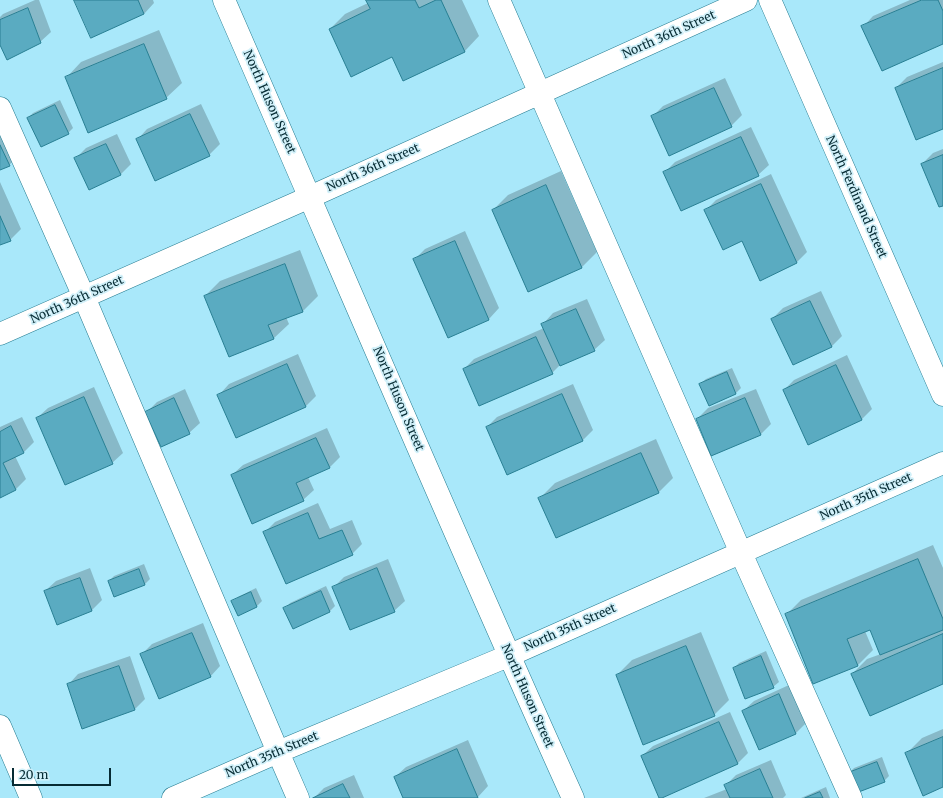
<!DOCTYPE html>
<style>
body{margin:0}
#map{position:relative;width:943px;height:798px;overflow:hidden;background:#a9e8fa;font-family:Merriweather,serif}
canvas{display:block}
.scale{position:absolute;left:12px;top:768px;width:99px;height:18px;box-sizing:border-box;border:2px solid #062b33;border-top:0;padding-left:5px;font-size:12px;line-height:14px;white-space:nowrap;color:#062b33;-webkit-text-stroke:3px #d1f0f9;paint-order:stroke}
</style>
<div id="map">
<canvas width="943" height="798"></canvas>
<div class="scale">20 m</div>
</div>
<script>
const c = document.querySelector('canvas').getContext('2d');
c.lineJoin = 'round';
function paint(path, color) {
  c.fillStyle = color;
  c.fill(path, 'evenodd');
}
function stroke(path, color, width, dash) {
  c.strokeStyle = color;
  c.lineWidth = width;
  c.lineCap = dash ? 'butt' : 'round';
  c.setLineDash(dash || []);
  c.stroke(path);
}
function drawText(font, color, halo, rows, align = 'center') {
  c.font = font + ' Merriweather,serif';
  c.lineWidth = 3.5;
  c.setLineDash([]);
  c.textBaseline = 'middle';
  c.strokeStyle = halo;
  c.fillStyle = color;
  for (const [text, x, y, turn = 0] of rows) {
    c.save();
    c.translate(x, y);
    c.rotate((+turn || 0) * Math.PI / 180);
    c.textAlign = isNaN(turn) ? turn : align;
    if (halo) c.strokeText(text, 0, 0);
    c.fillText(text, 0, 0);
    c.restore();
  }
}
paint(new Path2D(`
 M35,0H39L51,32L40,42L0,43V17L3,14Z
 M75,0H153L154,3L144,14L91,37Z
 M367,0H462L479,36L464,52L393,56L330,29L345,14L368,3Z
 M910,0H943V43L863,27L873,16Z
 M159,30L182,83L166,98L66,78L81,62Z
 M943,62V128L896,88L907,77Z
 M725,78L742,115L731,126L652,117L663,106Z
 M60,100L73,128L68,133L28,118L33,113Z
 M201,104L220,144L209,155L137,140L147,129Z
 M0,114L20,155L9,165L0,169Z
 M751,127L769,165L758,175L665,172L675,162Z
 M117,134L131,164L120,175L75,159L86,148Z
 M943,149V205L922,164L933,153Z
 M561,171L597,252L582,267L529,291L493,210L508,195Z
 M771,174L807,252L797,262L761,280L742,240L706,210L716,200Z
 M0,182L21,229L10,240L0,244Z
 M465,231L499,308L489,319L449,336L415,259L425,249Z
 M300,250L318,296L303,311L286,317L289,324L273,339L205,296L220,281Z
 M821,291L842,336L831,347L772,319L783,308Z
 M587,299L605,340L594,350L561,364L552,373L464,369L474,359L544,328L543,324L553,313Z
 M298,354L316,396L306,406L219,395L229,384Z
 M847,355L872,409L862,419L784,390L794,380Z
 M732,368L741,388L736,393L709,404L700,384L706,379Z
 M573,384L593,430L582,441L487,427L497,417Z
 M94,387L123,453L112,463L37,418L48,408Z
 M185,389L200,423L189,433L147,412L157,402Z
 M756,389L771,424L760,435L697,419L708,408Z
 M22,417L34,442L24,452L15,456L26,479L16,489L0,497V427Z
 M327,428L340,457L330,467L308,477L314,490L303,500L232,475L243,465Z
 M656,439L673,478L658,493L540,498L555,483Z
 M318,503L330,529L352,520L362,544L352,554L265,532L275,522Z
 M933,545L943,568V683L852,674L867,659L881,654L870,629L865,631L873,650L858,665L814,683L786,615L801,600Z
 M388,559L405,601L394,611L333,588L344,577Z
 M144,564L150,579L145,584L115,596L109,581L114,576Z
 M90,568L102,600L92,610L45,591L56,581Z
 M326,586L335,606L330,611L294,628L285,609L290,603Z
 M256,588L262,601L257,606L239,615L233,602L238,597Z
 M203,623L220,666L210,677L142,654L152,644Z
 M701,632L729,700L714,715L617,675L632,660Z
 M766,651L779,682L773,687L746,698L734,668L739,663Z
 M130,656L145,699L134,710L68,685L78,674Z
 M789,685L806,723L796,733L760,749L743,711L754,701Z
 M730,712L748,753L737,764L642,756L653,746Z
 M943,729V786L907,753L922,738Z
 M468,740L488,786L478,797L475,798H404L395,777L406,767Z
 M882,757L889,776L884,781L849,773L854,768Z
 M771,760L786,795L783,798H704L727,789L725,786L736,775Z
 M354,775L364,798H314L324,788Z
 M826,787L830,798H801Z`), '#0003');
const building = new Path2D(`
 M74,0H138L144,14L91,38Z
 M366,0H415L419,8L436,0H441L465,52L403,81L392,57L351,77L329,29L370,9Z
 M922,0H938L943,11V44L882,71L861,26Z
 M28,8L41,43L7,60L0,45V20Z
 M144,44L167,99L88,133L65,77Z
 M943,68V129L916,140L895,88Z
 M714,88L732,127L669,156L651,116Z
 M55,105L69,134L41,147L27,118Z
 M190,114L210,156L155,181L136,139Z
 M741,137L759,176L681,211L663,172Z
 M106,144L121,175L89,190L74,158Z
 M0,145L10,166L0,170Z
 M943,155V206L939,207L921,164Z
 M761,184L797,263L760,281L742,241L723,250L704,210Z
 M546,185L582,268L528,292L492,210Z
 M0,216L11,241L0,245Z
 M455,241L489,320L448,338L413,259Z
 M285,264L303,312L268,325L274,339L229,357L204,296Z
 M810,301L832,347L793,365L771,319Z
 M576,309L595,351L560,366L541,324Z
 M536,337L553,374L479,406L463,369Z
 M287,364L306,407L236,438L217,395Z
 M836,365L862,420L808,445L783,390Z
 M727,372L736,394L709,406L699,384Z
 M562,394L583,441L507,475L486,427Z
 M84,397L113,464L65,485L36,418Z
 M174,398L190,434L161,447L145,412Z
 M745,398L761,435L711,456L696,419Z
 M11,426L24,453L3,463L16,490L0,498V432Z
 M316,438L330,468L296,483L304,501L252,524L231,475Z
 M641,453L659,493L556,538L538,498Z
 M308,513L319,539L342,530L353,555L286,584L263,532Z
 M918,559L943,619V630L880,655L870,630L847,639L858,666L813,684L785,614Z
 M377,568L395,612L350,630L332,587Z
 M139,569L145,585L114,597L108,581Z
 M80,578L92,611L57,625L44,591Z
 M321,591L330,612L293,629L283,608Z
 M251,592L257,607L238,616L231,601Z
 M192,633L211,677L159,699L140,654Z
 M943,634V684L870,716L851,674Z
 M686,646L715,716L643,745L616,675Z
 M761,656L774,688L745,699L733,668Z
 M119,666L135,710L82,729L67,684Z
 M779,694L796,734L759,750L742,711Z
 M719,722L738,764L662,798H659L641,756Z
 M943,737V787L923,796L905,753Z
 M457,749L478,798H403L394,777Z
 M877,762L885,782L856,793L848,773Z
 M760,769L773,798H730L724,785Z
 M343,784L350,798H313Z
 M820,792L823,798H805Z`);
paint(building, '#5aabc1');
stroke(building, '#287f93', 1);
const minor = new Path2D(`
 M224,0C340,266 453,533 573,798
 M499,0L741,553L851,798
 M770,0L943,395
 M0,108L84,297L278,752L298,798
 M0,334L310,197L746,0
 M0,726L31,798
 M173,798L278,752L508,656L943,463`);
stroke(minor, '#247b90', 23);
stroke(minor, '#fff', 22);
drawText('12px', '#062b33', '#d1f0f9', [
 ["North 36th Street",669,35,-24],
 ["North Huson Street",269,102,66],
 ["North 36th Street",373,168,-24],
 ["North Ferdinand Street",856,197,66],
 ["North 36th Street",77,300,-24],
 ["North Huson Street",398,399,67],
 ["North 35th Street",866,497,-24],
 ["North 35th Street",570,628,-24],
 ["North Huson Street",527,696,66],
 ["North 35th Street",272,755,-23]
]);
</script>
